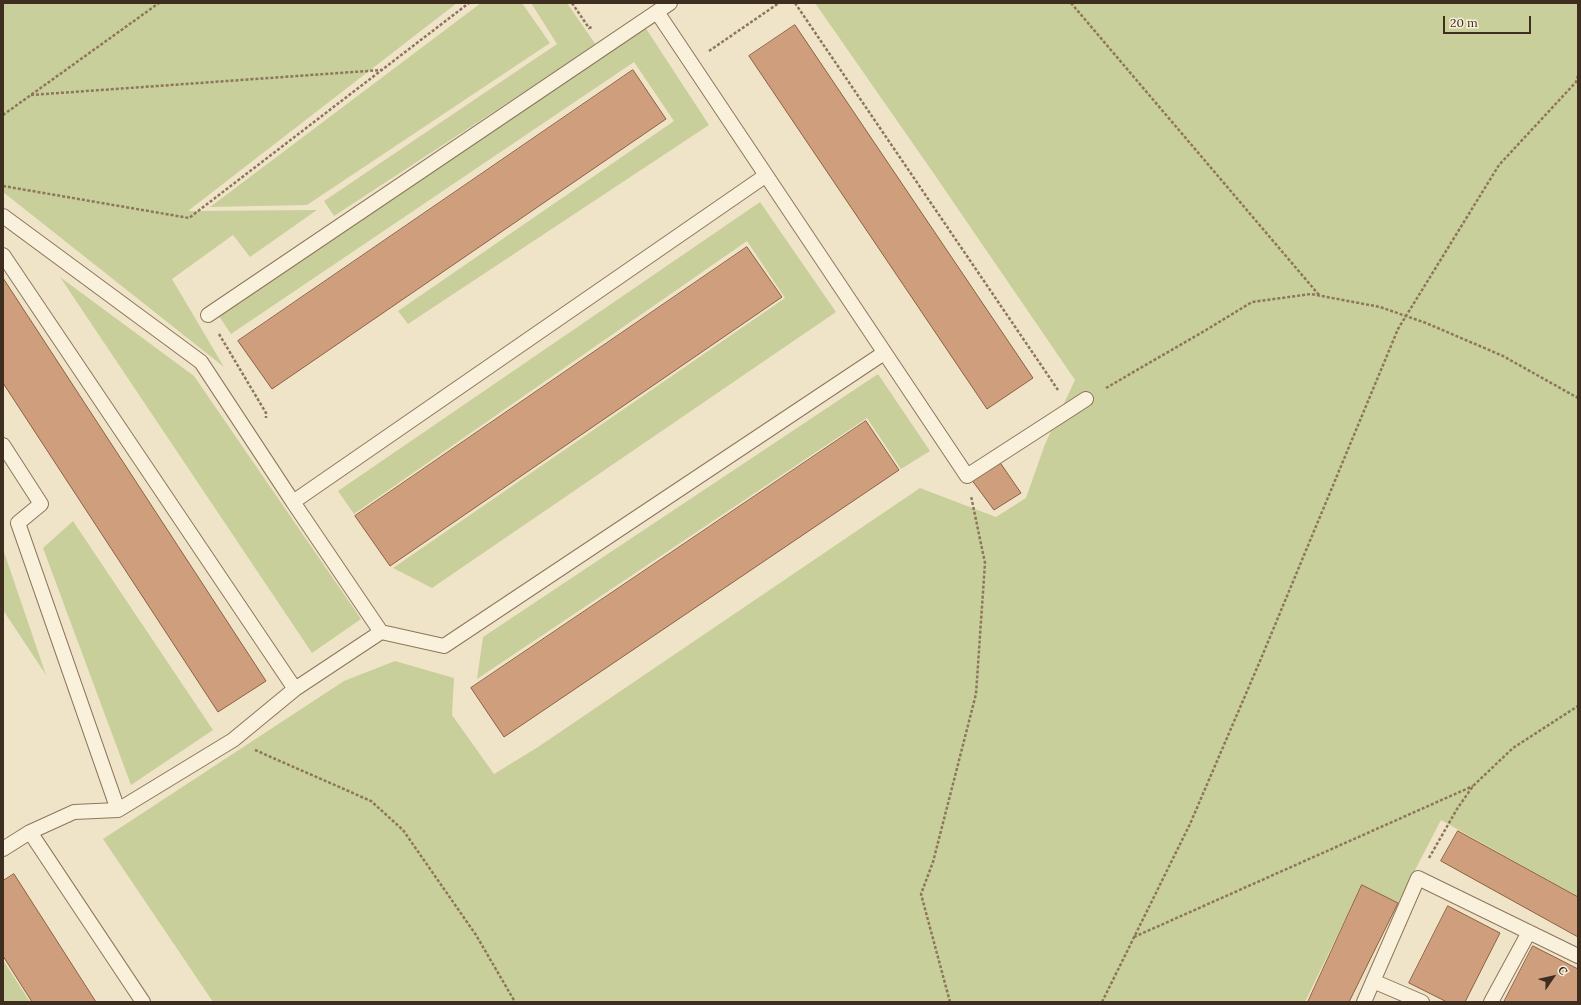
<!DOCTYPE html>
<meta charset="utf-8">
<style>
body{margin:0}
#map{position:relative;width:1581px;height:1005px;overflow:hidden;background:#f0e4c8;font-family:Lora,serif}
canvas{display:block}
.frame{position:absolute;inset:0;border:4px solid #3d2e20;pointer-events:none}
.north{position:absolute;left:1533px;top:957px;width:40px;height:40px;-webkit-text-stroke:3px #f7eed8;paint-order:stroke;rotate:56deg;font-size:11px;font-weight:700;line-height:16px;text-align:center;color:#3d2e20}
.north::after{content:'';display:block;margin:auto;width:14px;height:18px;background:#3d2e20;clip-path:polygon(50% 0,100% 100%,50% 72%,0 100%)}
.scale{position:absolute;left:1443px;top:16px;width:88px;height:18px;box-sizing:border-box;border:2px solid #3d2e20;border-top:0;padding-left:5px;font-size:12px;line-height:14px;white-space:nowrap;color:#3d2e20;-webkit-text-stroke:3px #f7eed8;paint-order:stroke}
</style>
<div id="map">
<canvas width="1581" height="1005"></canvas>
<div class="frame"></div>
<div class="north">С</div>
<div class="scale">20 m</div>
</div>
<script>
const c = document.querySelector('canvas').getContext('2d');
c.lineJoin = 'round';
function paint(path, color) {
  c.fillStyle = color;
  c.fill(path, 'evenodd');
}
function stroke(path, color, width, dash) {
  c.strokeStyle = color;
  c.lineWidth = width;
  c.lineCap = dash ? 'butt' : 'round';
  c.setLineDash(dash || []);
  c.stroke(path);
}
paint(new Path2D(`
 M3,3H457L188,211L317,210L250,257L233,235L172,279L224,367L3,192Z
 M481,3H522L550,43L307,205L210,207Z
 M531,3H567L596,45L334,216L324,201L557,44Z
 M815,3H1578V897L1441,820L1398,903L1362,885L1305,1002H213L103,839L344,681L395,661L454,678L452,715L494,774L538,747L920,488L996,517L1026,498L1045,444L1075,380L932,171Z
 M645,27L709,125L408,324L398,311L674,121L634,62L231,334L219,316Z
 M760,202L836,312L432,588L393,568L785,298L747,241L354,514L338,491Z
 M60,277L194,376L361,619L312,653Z
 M878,374L930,451L901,469L867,418L477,679L483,637Z
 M73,521L213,730L131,785L43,548Z
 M3,549L46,675L3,610Z
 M3,960L30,1002H3Z`), '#c9cf9b');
const building = new Path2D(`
 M795,25L1033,378L987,409L749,56Z
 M633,70L666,119L272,389L238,341Z
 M747,247L782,297L390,566L355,516Z
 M3,278L266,681L218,712L3,383Z
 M866,421L899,470L504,737L471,688Z
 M999,461L1021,493L994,510L971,479Z
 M1458,831L1578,897V937L1441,861Z
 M14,874L96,1002H32L3,956V881Z
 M1362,885L1398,903L1349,1002H1308Z
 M1448,906L1500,933L1465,1002H1447L1409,983Z
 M1533,946L1578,969V1002H1504Z`);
paint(building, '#cf9f7d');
stroke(building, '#8d5f41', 1);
const service = new Path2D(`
 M657,12L967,476L1086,399
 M3,216L201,362L293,502L765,176
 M3,255L295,689
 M208,315L670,3
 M3,445L41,504L18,523L118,810
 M293,502L381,632L444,646L884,353
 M30,832L143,1002
 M3,849L30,832L74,812L118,810L233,740L295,689L381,632
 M1373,981L1422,1002
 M1364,1002L1418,878L1578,956
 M1491,1002L1529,932`);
stroke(service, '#8d765c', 16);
stroke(new Path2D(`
 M572,3L589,28L592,27
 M795,3L1058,390
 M1071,3L1319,295
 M709,51L779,3
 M31,95L381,70
 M3,115L159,3
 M3,186L189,218L469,3
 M219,334L266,413V418
 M1106,388L1206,330L1252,302L1311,294L1380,307L1426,323L1503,356L1578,398
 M255,750L371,801L403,830L476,935L515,1002
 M1429,858L1457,809L1473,786L1513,748L1578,706
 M1134,937L1473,786
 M950,1002L921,894L933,862L976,694L985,563L971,496
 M1102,1002L1190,824L1260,661L1398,329L1499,165L1576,82L1578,76`), '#8d765c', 2.5, [3, 2]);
stroke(service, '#faf1dc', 14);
</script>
